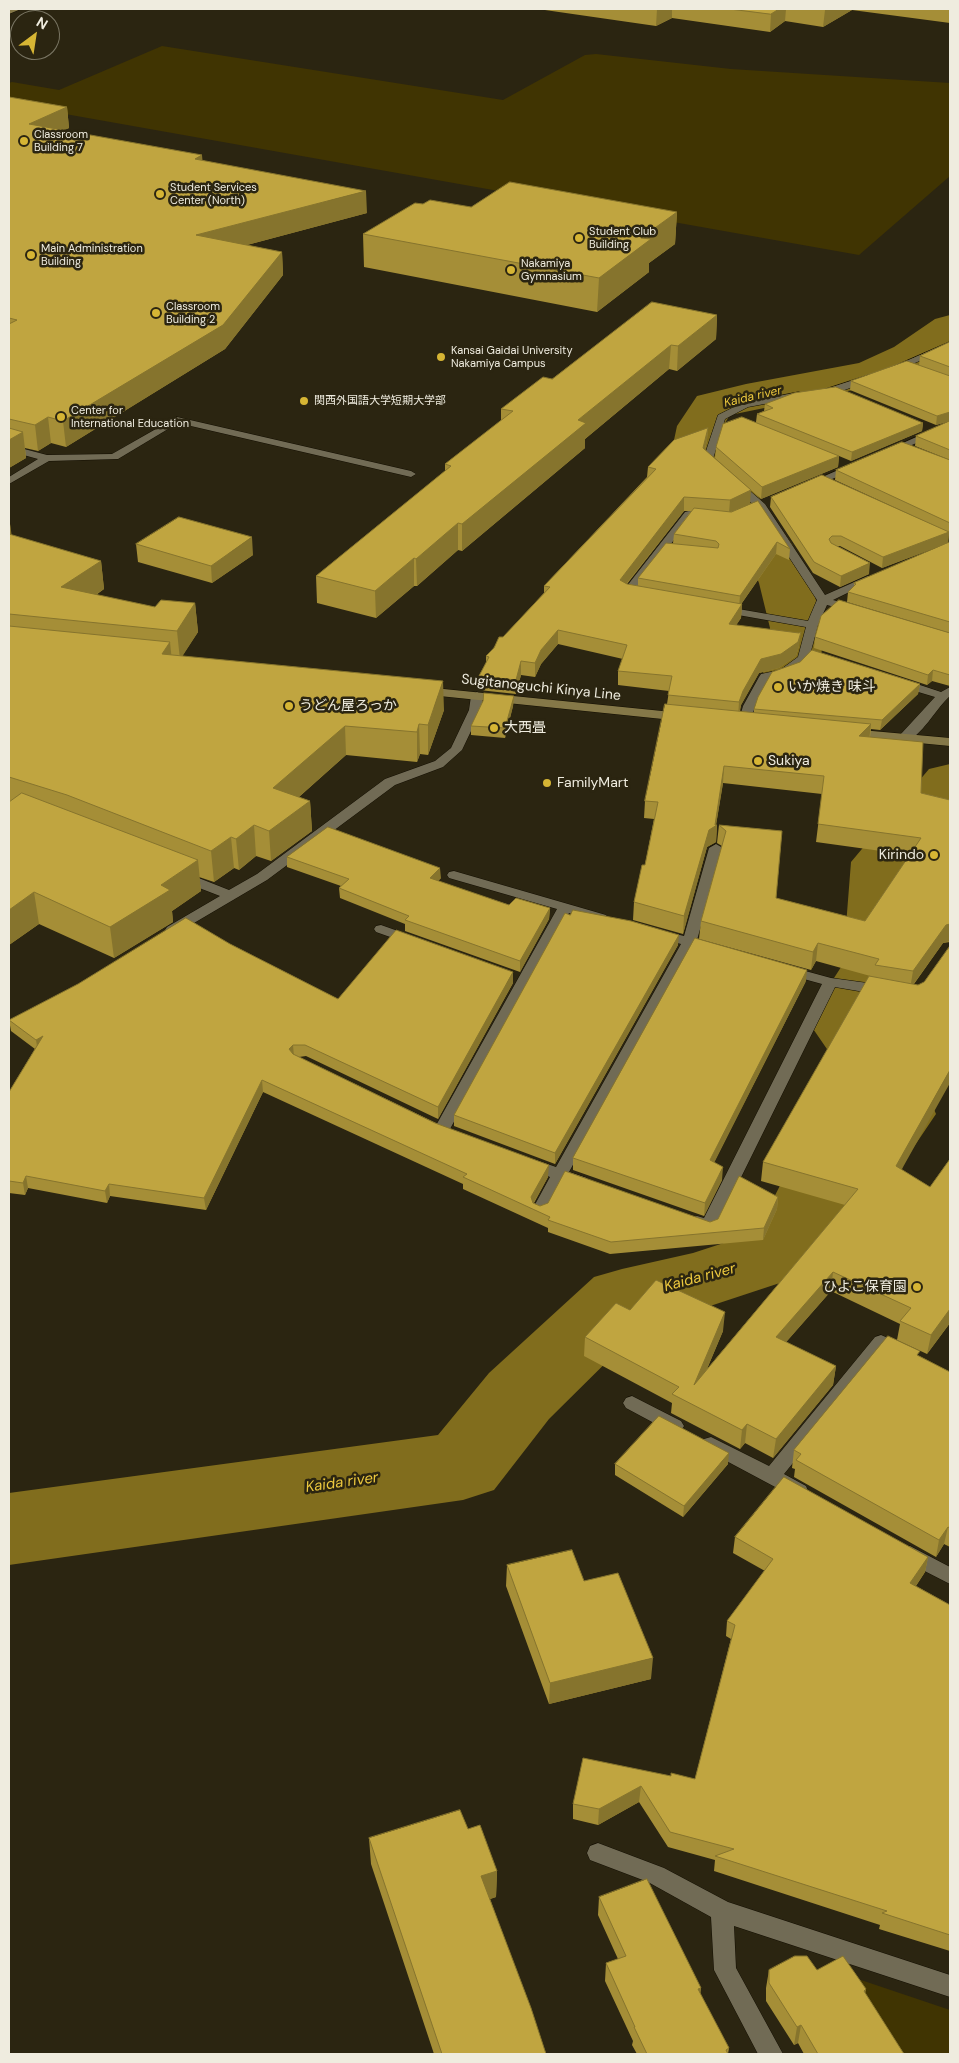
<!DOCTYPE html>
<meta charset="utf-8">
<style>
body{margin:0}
#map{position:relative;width:959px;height:2063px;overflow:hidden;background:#2b2511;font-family:"DM Sans",sans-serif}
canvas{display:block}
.frame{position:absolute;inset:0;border:10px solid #efecdf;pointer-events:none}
.north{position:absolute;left:10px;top:10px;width:50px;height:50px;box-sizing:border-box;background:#2b2511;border:1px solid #797563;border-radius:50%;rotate:31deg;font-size:14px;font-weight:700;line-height:20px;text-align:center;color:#efecdf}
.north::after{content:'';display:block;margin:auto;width:18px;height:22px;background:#d6b534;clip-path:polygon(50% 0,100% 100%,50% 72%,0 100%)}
</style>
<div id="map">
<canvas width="959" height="2063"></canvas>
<div class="frame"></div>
<div class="north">N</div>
</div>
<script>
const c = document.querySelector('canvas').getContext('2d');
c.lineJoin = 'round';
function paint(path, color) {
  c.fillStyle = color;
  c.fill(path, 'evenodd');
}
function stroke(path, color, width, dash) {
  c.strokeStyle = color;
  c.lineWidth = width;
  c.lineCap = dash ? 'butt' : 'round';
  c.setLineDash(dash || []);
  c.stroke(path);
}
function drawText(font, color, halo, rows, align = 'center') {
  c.font = font + ' "DM Sans","Noto Sans JP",sans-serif';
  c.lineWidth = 5;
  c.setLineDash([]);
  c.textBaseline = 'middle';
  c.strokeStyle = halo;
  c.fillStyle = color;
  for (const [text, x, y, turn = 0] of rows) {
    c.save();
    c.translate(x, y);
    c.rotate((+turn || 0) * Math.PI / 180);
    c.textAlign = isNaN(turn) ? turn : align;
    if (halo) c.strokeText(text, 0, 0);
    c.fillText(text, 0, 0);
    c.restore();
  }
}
paint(new Path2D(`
 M162,46L503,100L585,55L596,54L731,69L950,83V176L859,255L9,104V83L12,82L59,90Z
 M858,1979L950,2010V2054H898Z`), '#403402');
paint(new Path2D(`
 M950,315V347L924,365L887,383L730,415L723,426L718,455L747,481L792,544L811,583L824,628L820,667L876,699L885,711L876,723L856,728L836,723L771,686L763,674L770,628L759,583L742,544L713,501L677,469L670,459L677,426L697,396L746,384L859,363L894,347L935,319Z
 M950,764V820L915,864L911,964L877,1019L924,1085L936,1114L907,1157L848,1201L838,1225L826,1244L795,1278L701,1309L648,1321L549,1419L494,1490L463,1500L9,1565V1493L438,1435L489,1373L594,1277L622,1269L693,1253L739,1238L767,1211L789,1168L855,1121L862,1112L853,1087L807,1020L843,964L851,862L929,769Z`), '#816d1d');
const street = new Path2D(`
 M950,342V348L896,371L893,372L888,369Z
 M869,375L874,378L872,380L839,392L822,395L817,392Z
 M799,392L802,393V397L748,407L725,419L713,459L765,504L825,595L868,576H876L878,578L833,600L857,607L859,609L857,611L853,612L827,605L818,625L808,662L788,676L770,680L755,706L750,724L744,728L738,724L743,706L759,677L761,674L780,670L798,657L806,627L721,612L715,609L721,606L808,621L817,600L757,508L703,460L718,415L742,403Z
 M177,417L411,471L416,474L411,477L178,423L118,459L49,461L9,484V477L38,459L9,451V445L47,455L112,454Z
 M950,422V428L894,453H886L885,451Z
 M852,464L857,467L856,469L813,487L809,488L804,485Z
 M689,511L707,513L712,516L707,519L692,517L634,591L641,593L643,595L641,597L623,595L621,593L623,591L685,512Z
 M899,678L941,692L950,687V696C936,708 922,737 904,742L898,738L900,735L935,697L895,685L893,682L895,679Z
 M477,692L483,696L481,710L462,750L443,767L395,785L267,880L177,933H167L165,930L167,927L220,896L176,879L174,876L176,873H186L229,890L257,874L385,779L435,761L451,748L469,710L471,696Z
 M716,844L723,848L697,940L717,946L719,949L717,952L712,953L693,948L569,1172L587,1178L589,1182L587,1186L581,1188L564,1182L546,1214L540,1216L534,1214L532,1210L550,1177L524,1167L522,1163L524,1159L530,1158L556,1167L681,944L655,937L653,934L655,931L660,930L684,936L709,848Z
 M454,871L606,915L608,918L601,922L569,913L450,1129L448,1133L442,1134L436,1133L434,1129L557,909L449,878L447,875L449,872Z
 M381,925L415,937L417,940L415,943L410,944L376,932L374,929L376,926Z
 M787,966L831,978L882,985L887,987L889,990L887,993L882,995L835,987L715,1230L709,1232L691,1226L689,1222L691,1218L697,1216L704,1218L822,984L782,973L780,970L782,967Z
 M881,1335L907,1346L910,1351L907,1356L901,1358L884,1351L784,1474L806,1486L808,1491L806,1496L799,1498L792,1496L704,1449L702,1444L704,1439L711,1437L769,1466L875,1337Z
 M632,1396L681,1421L684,1426L681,1431L675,1433L669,1431L626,1408L623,1403L626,1398Z
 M910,1546L950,1567V1584L903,1560L900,1554L903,1548Z
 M598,1843L664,1868L728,1902L950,1975V1997L734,1926L736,1968L783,2054H758L714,1970L711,1917L648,1882L590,1860L587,1853L590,1846Z`);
const secondary = new Path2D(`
 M12,9H21L9,14V10Z
 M424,687L682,713L688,717L682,721L420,694L418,691L420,688Z
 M850,729L950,738V746L846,736L844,733Z`);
stroke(street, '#130e00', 1);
stroke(secondary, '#130e00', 1);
paint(street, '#716b55');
paint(secondary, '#857848');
paint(new Path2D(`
 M538,9H950V23L852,10L823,27L785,21L770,32L672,18L656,26Z
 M9,97L67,107L69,128L64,130L202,160L367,213L247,245L282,252L283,275L225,349L66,447L51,443L38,451L25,448L26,458L9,468Z
 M423,204L471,207L677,212L675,244L649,263V272L597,312L364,267L363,234Z
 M717,315L716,339L677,371L669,369L585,439V448L462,551L458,550L417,586H414L376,618L317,603L316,576L445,471V464L501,421V409L552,379Z
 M950,342V421L936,425L850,390L851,381L919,365L920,356Z
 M765,404L923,423L922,431L851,461L839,456L838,467L761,499L715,458L716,447L756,422L757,414L764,411Z
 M950,421V460L915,446L916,436Z
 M708,428L707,440L705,450L750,504L736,510L790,549L789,560L776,554L742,603L741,618L736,625L799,646L796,656L779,668L759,673L741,705L740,711L754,713V709L920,684L918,694L880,730L871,729L870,737L921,793L950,800V942L943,943L914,984L902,1170L930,1187L950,1159V1323L927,1354L897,1340L900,1324L831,1291L786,1342L836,1366L833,1385L773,1458L745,1443L740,1449L671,1413L672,1403L584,1356L585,1337L630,1310L723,1331L707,1369L845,1205L761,1181L763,1162L874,977L816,961L811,970L699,939L701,921L722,846L717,843L719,825L782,831L776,898L865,921L910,855L816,842L822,794L723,783L716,825H717L716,842L707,847L683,934L633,920L634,902L645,865L654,819L644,818L645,801L667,704L669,691L618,685V671L623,659L558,644L541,664L535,677L521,675L516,694L479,690V676L486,663V656L544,593V586L647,477L648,467ZM684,511H691L674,534L673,543L638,578V586L627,584Z
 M950,460V533H949L948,543L882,568L840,546H837L869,574L840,587L813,573L770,507L771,497L937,527L835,480L836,470Z
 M9,524H10L11,535L101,561L104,589L96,595L155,607L195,603L198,632L182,656L444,710L428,755L420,754L417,762L346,755L299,797L310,801L312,831L271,861L256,856L239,870L234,868L214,882L199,877L201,891L172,911L173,922L114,958L39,924L9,945Z
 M950,542V633L847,602L848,592L854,587V583Z
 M136,544L253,555L212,583L138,562Z
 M950,633V686L932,681L927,685L814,648L815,637Z
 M514,696L513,706L505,738L471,735V726L483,701Z
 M287,857L441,878L438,881L509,905L550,908L549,919L520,972L405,931V924L340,898L339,888L341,886L287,867Z
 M570,915L678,945L555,1164L454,1126V1115Z
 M230,944L338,999L513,983L438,1119L306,1056L299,1057L548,1177L534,1203L540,1206L710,1222L778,1197L777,1209L763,1240L610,1254L548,1232V1228L463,1189V1184L263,1092L206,1210L110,1196L107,1203L28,1188L25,1195L9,1193V1092L35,1049L11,1031L9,1020Z
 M806,981L714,1162L722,1180L704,1216L573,1170V1158Z
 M919,1356L950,1372V1547L944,1544L936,1557L794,1477L795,1469L792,1468L794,1450Z
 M615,1464H728L683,1517L615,1475Z
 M735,1537L928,1557L925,1572L916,1586L950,1605V1951L879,1929L880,1925L714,1871L715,1860L668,1847L639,1802L598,1825L573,1819V1804L671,1776L695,1779L731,1639L726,1636L727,1621L765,1571L733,1553Z
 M507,1565L584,1581L651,1679L549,1704L506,1586Z
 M468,1829L497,1871L496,1897L490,1899L546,2054H434L371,1864L369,1838Z
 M599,1897L701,1988L700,1994L729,2048L728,2054H637L632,2045L633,2041L605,1981L606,1963L618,1959L598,1915Z
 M769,1970H817L866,1989L865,1994L904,2054H804L798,2043L794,2045L766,2001V1988Z`), '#a58e37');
paint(new Path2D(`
 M657,9H672V18L656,26Z
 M779,9H786L785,21L770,32L771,14Z
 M827,9H852V10L823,27L825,10Z
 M67,107L69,128L31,145L29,124Z
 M202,155L204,177L195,159Z
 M366,191L367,213L198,258L196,235Z
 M677,212L675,244L649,263V272L597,312L599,278L641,238Z
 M282,252L283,275L225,349L66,447L63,421Z
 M717,315L716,339L677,371L678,346Z
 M671,345L669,369L585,439V448L462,551V524L578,420Z
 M950,412V421L936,425L937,416Z
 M48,417L51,443L38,451L35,425Z
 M923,423L922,431L851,461L852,452Z
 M708,428L707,440L702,461L703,448Z
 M23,432L26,458L9,468V440Z
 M839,456L838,467L761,499L762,487Z
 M751,490L750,504L729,513L730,500Z
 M684,497V511L619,593L620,580Z
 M458,523V550L417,586L416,559Z
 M9,524H10L14,551L9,554Z
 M949,532L948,543L882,568L883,557Z
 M252,537L253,555L212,583L211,566Z
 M777,542L776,554L739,607L740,596Z
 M414,558V586L376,618L375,591Z
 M101,561L104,589L65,615L61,587Z
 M870,563L869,574L840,587L841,576Z
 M195,603L198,632L180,660L177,631Z
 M742,604L741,618L728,638L729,624Z
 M558,630V644L541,664L535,677V663L541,650Z
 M801,632L799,646L796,656L779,668L759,673L741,705L738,717L739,702L743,691L761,659L781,654Z
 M170,642L173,671L162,654Z
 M521,661V675L516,694V680Z
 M933,670L932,681L927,685L928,675Z
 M443,681L444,710L428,755V725Z
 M920,684L918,694L880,730L882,720Z
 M514,696L513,706L505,738V728Z
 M419,724L420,754L417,762V732Z
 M871,724L869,741L859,736Z
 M345,726L346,755L275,818L273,788Z
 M724,766L723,783L716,825H717L716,842L707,847L683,934L684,916Z
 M310,801L312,831L271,861L269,831Z
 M254,825L256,856L239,870L236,839Z
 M231,837L234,868L214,882L211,851Z
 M198,860L201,891L172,911L173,922L114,958L110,927L161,885Z
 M440,868L441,878L430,888V878Z
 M34,892L39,924L9,945V910Z
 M550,908L549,919L520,972V961Z
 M950,924V941L943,943L910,989L913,971L946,925Z
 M679,935L678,945L555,1164V1153Z
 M818,943L816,961L811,970L813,952Z
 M807,970L806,981L709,1173L710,1160Z
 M513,972V983L438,1119V1107Z
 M43,1036L38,1052L36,1040Z
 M293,1045L294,1057L289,1049Z
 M950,1070V1083L893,1185L896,1166Z
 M262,1080L263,1092L206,1210L204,1198Z
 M549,1165L548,1177L530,1209L531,1197Z
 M723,1167L722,1180L704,1216L705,1203Z
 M26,1176L28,1188L25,1195L23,1183Z
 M109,1184L110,1196L107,1203L105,1191Z
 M778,1197L777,1209L763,1240L764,1228Z
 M833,1272L831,1291L774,1356L776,1337Z
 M950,1309V1323L927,1354L931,1335Z
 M725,1312L723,1331L692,1404L694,1385Z
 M836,1366L833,1385L773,1458L776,1439Z
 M747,1424L745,1443L740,1449L742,1430Z
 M729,1453L728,1464L683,1517L684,1506Z
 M948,1527L944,1544L936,1557L939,1540Z
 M928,1557L925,1572L907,1599L910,1583Z
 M653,1658L651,1679L549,1704L550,1683Z
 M641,1786L639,1802L598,1825L599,1809Z
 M497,1871L496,1897L481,1902V1876Z
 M701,1988L699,2005L698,1989Z
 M801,2025L798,2043L794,2045L797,2027Z`), '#86742d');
const building = new Path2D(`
 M730,9H779L771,14Z
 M9,97L67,107L29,124L202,155L195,159L366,191L196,235L282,252L223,325L63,421L48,417L35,425L9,419V324L17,320L9,318Z
 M510,182L677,212L641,238L651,239L599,278L363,234L415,203L423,204L430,200L471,207Z
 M652,302L717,315L678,346L671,345L578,420L586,423L462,524L458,523L416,559L414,558L375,591L316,576L451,466L445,464L513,411L501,409L543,377L552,379Z
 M950,342V367L920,356Z
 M907,361L950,376V412L937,416L851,381Z
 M836,387L923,423L852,452L757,414L773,408L765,404L794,393Z
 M742,417L839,456L762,487L716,447L723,424Z
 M950,421V450L916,436Z
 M9,428L23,432L9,440Z
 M708,428L703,448L751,490L730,500L684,497L620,580L627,584L742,604L729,624L799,633L801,632L798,642L781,654L761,659L743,691L739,702L668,695L672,676L618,671L627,645L558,630L541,650L535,663L521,661L516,680L479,676L489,657L486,656L494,648L499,637H503L550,587L544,586L656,469L648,467L674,440Z
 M902,442L950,460V523L836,470Z
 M822,475L949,532L883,557L841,536H832L829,539L831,543L870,563L841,576L814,562L771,497Z
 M758,501L790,549L777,542L740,596L638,578L666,543L718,548L719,544L716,541L674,534L694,508L731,512Z
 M179,517L252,537L211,566L136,544Z
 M9,534L101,561L61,587L155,607L161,600L195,603L177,631L9,614Z
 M950,542V622L848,592L856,584L854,583Z
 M839,600L950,633V675L933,670L928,675L815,637L821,616Z
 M9,626L170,642L162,654L443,681L428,725L419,724L417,732L345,726L273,788L310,801L269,831L254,825L236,839L231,837L211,851L67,795L9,777Z
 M812,650L920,684L882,720L754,709L758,697L772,672L800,662Z
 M484,693L514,696L505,728L471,726L483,701Z
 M665,704L871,724L859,736L923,742L921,793L950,800V924L946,925L913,971L875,965L879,959L818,943L813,952L701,921L726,831L719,825L782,831L776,898L865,921L921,838L818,824L824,776L724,766L715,825H717L709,830L684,916L634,902L642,865H645L658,802L645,801Z
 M22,793L198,860L161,885L170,890L110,927L34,892L9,910V801H10Z
 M328,827L440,868L430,878L509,905L516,898L550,908L520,961L405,920L409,916L339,888L349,879L287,857Z
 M573,910L631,921L679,935L555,1153L454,1115L565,913L570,915Z
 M186,918L230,944L338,999L396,930L513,972L438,1107L305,1045H293L289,1049L293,1054L435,1123L549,1165L531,1197L533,1203L540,1206L548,1203L565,1171L710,1222L718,1219L739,1176L778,1197L764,1228L611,1242L548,1220L550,1217L463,1177L467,1174L262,1080L204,1198L109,1184L105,1191L26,1176L23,1183L9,1181V1092L43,1036L36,1040L9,1020L78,984Z
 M695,938L807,970L710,1160L723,1167L705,1203L573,1158Z
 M950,946V1070L896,1166L930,1187L950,1159V1309L931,1335L900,1321L911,1308L833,1272L776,1337L836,1366L776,1439L747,1424L742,1430L672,1394L679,1387L585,1337L616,1303L630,1310L656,1280L725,1312L694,1385L858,1189L763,1162L869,976L918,985L924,982Z
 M888,1336L920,1351L917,1355L950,1372V1528L948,1527L939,1540L796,1460L801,1454L794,1450Z
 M659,1416L729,1453L684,1506L615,1464Z
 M784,1477L928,1557L910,1583L950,1605V1935L882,1913L887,1911L715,1856L734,1849L670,1832L641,1786L599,1809L573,1804L583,1758L671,1776V1773L695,1779L735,1625L727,1621L773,1559L735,1537Z
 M572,1550L584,1581L618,1573L653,1658L550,1683L507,1565Z
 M460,1810L468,1829L480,1825L497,1871L481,1876L531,2008L546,2054H442L369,1838Z
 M647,1879L701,1988L698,1989L729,2048L726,2050L728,2054H647L634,2027H635L606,1963L626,1956L599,1897Z
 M795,1956H807L817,1970L843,1956L866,1989L864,1991L904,2054H818L801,2025L797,2027L769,1983V1970Z`);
paint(building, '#c0a540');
stroke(building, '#86742d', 1);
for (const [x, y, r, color] of [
 [24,141,5,"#d6b534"],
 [160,194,5,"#d6b534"],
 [579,238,5,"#d6b534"],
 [31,255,5,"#d6b534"],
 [511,270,5,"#d6b534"],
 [156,313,5,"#d6b534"],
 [441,357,5,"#d6b534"],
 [304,401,5,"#d6b534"],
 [61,417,5,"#d6b534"],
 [778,687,5,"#d6b534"],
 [289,706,5,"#d6b534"],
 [494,728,5,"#d6b534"],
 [758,761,5,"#d6b534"],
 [547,783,5,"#d6b534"],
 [934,855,5,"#d6b534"],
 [917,1287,5,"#d6b534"]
]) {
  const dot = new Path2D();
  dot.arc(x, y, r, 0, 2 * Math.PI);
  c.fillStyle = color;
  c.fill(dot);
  stroke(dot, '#2b2511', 2);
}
drawText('11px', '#efecdf', '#2b2511', [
 ["Classroom",34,135],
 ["Building 7",34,148],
 ["Student Services",170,188],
 ["Center (North)",170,201],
 ["Student Club",589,232],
 ["Building",589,245],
 ["Main Administration",41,249],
 ["Building",41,262],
 ["Nakamiya",521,264],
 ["Gymnasium",521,277],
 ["Classroom",166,307],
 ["Building 2",166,320],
 ["Kansai Gaidai University",451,351],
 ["Nakamiya Campus",451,364],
 ["関西外国語大学短期大学部",314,401],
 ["Center for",71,411],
 ["International Education",71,424]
], 'left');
drawText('italic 12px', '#ecc83e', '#2b2511', [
 ["Kaida river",753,397,-13]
]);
drawText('14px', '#efecdf', '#2b2511', [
 ["いか焼き 味斗",788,687],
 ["うどん屋ろっか",299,706],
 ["大西畳",504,728],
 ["Sukiya",768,761],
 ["FamilyMart",557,783],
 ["Kirindo",924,855,"right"],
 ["ひよこ保育園",907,1287,"right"]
], 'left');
drawText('14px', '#efecdf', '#2b2511', [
 ["Sugitanoguchi Kinya Line",541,688,6]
]);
drawText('italic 15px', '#ecc83e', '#2b2511', [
 ["Kaida river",700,1278,-15],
 ["Kaida river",342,1483,-8]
]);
</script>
